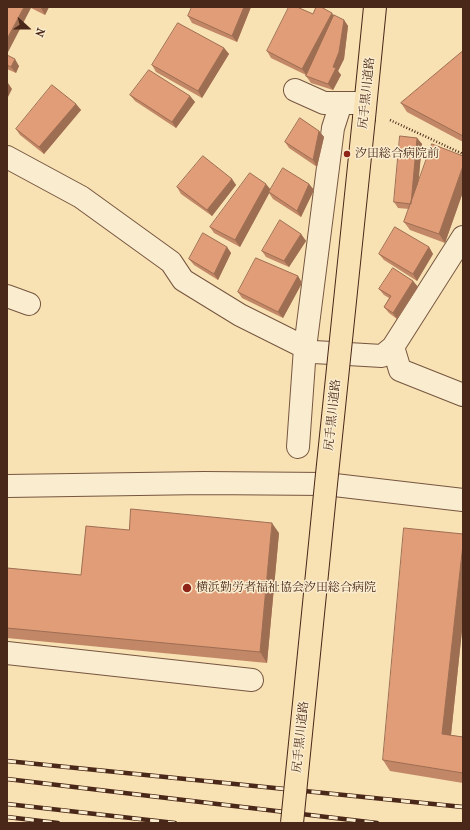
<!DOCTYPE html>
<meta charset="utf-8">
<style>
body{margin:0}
#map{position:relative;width:470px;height:830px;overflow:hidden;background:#f8e1b3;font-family:"IM FELL French Canon",serif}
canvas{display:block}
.frame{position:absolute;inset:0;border:8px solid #4a2819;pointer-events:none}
.north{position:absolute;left:8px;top:8px;width:40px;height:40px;-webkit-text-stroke:3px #faecce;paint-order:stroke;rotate:111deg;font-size:11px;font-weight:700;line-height:16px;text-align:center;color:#4a2819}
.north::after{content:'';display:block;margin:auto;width:14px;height:18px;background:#4a2819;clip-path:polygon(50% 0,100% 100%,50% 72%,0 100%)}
</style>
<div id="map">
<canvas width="470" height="830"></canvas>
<div class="frame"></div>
<div class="north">N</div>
</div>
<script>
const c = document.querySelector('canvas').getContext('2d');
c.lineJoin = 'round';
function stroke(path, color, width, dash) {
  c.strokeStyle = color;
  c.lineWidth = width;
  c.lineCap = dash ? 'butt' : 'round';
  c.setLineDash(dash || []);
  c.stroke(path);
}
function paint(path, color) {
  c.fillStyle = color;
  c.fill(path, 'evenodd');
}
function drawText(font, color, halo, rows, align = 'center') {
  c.font = font + ' "IM FELL French Canon","Noto Serif JP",serif';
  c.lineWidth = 3;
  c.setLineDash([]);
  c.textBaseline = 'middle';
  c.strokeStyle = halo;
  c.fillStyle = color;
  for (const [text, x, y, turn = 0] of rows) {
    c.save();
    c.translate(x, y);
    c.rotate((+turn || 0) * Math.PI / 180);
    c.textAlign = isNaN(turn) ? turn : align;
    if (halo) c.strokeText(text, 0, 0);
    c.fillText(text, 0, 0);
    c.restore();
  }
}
const minor = new Path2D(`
 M295,90L324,103H355
 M7,157L81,197L171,262L183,280L240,315L314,352L382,356L393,347L463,237
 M7,296L29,304
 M393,347L400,370L463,395
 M298,447L305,348L333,128L341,103
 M7,486L204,483L326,484L463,500
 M7,653L252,680`);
const major = new Path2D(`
 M364,118L375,7`);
stroke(minor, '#765640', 24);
stroke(major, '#4a2819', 24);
stroke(new Path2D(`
 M390,120L463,154`), '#4a2819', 2.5, [1, 2]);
stroke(minor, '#faecce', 22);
stroke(major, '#f8e1b3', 22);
const rail = new Path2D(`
 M7,761L463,807
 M7,779L377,823
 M7,804L175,823
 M7,817L58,823`);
stroke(rail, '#4a2819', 4.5);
stroke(rail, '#faecce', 3, [9]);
const majorBridge = new Path2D(`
 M292,823L326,484L364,118`);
stroke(majorBridge, '#4a2819', 24, []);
stroke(majorBridge, '#f8e1b3', 22);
paint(new Path2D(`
 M7,7H49L45,15L31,8Z
 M251,7L237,42L192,23L188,16Z
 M313,14L334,16L344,20L348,26L344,59L338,71L341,75L333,90L311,83L306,76V75L271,58L267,51Z
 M224,48L229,54L202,98L156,72L152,65Z
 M463,51V142L407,112L401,103Z
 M7,55L19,66L16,73L7,69Z
 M130,95L190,96L195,102L176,128L135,101Z
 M76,104L81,110L44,154L20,135L16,129Z
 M319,131L324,137L317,167L289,148L285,142Z
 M417,138L422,144L418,183L463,156V192L445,243L410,230L404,222L409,209L398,208L394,202Z
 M232,179L236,185L212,216L181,194L177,187Z
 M309,184L314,190L301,217L273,199L269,193L240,247L214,233L210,227L270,190Z
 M301,234L306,241L289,267L266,257L262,251Z
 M227,247L231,253L218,280L194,265L189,259Z
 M429,247L433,254L417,281L384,260L379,254Z
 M298,276L302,283L283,318L242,298L238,292Z
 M413,281L418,287L397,319L389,313L384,307L389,298L384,295L379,289Z
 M129,530L279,533L267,663L7,638V568L81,575Z
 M463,534V621L451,735L463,737V783L390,771L383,760Z`), '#c28766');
paint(new Path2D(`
 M24,7H30L31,8L7,54V39Z
 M41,7H49L45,15L41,8Z
 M244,7H251L237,42L232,36Z
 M332,13L336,19L307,76L302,69Z
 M344,20L348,26L344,59L338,71L341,75L333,90L328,84Z
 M224,48L229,54L202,98L198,91Z
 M15,59L19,66L16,73L11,67Z
 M8,83L12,89L7,99V84Z
 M190,96L195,102L176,128L172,122Z
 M76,104L81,110L44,154L39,147Z
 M319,131L324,137L317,167L313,160Z
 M417,138L422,144L416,210L411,204Z
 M463,166V192L445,243L439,234Z
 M232,179L236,185L212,216L207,210Z
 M266,184L271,190L240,247L235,240Z
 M309,184L314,190L301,217L297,211Z
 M301,234L306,241L289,267L284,261Z
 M227,247L231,253L218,280L214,274Z
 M429,247L433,254L417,281L413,274Z
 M298,276L302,283L283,318L278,312Z
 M413,281L418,287L397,319L393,313Z
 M272,523L279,533L267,663L260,652Z
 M463,544V621L450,744L442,734Z`), '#9e6e53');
const building = new Path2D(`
 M7,7H24L7,39Z
 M192,7H244L232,36L188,16Z
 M289,7H297L313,14L316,7H321L332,13L302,69L267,51Z
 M334,15L344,20L339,52L333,67L336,68L328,84L306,76Z
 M178,23L224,48L198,91L152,65Z
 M463,51V136L401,103Z
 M7,55L15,59L11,67L7,65Z
 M149,70L190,96L172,122L130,95Z
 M52,85L76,104L39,147L16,129Z
 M300,118L319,131L313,160L285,142Z
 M400,136L417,138L411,204L394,202Z
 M432,144L463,156V166L439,234L404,222Z
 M203,156L232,179L207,210L177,187Z
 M283,168L309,184L297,211L269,192Z
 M250,173L266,184L235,240L210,227Z
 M280,220L301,234L284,261L262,251Z
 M395,227L429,247L413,274L379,254Z
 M203,233L227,247L214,274L189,259Z
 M256,258L298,276L278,312L238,292Z
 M393,268L413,281L393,313L384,307L391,296L379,289Z
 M131,509L272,523L260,652L7,628V568L81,575L86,526L129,530Z
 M404,528L463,534V544L442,734L463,737V773L383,760Z`);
paint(building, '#e19d77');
stroke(building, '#9e6e53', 1);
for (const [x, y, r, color] of [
 [347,154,4,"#8f2418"],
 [187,588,5,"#8f2418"]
]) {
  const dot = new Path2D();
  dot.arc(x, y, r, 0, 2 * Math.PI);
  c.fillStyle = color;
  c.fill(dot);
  stroke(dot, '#faecce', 1.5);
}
drawText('12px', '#4a2819', '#faecce', [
 ["尻手黒川道路",367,93,-84],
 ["尻手黒川道路",333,415,-84],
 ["尻手黒川道路",301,737,-84]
]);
drawText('12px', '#4a2819', '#faecce', [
 ["汐田総合病院前",355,154],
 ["横浜勤労者福祉協会汐田総合病院",196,588]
], 'left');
</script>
